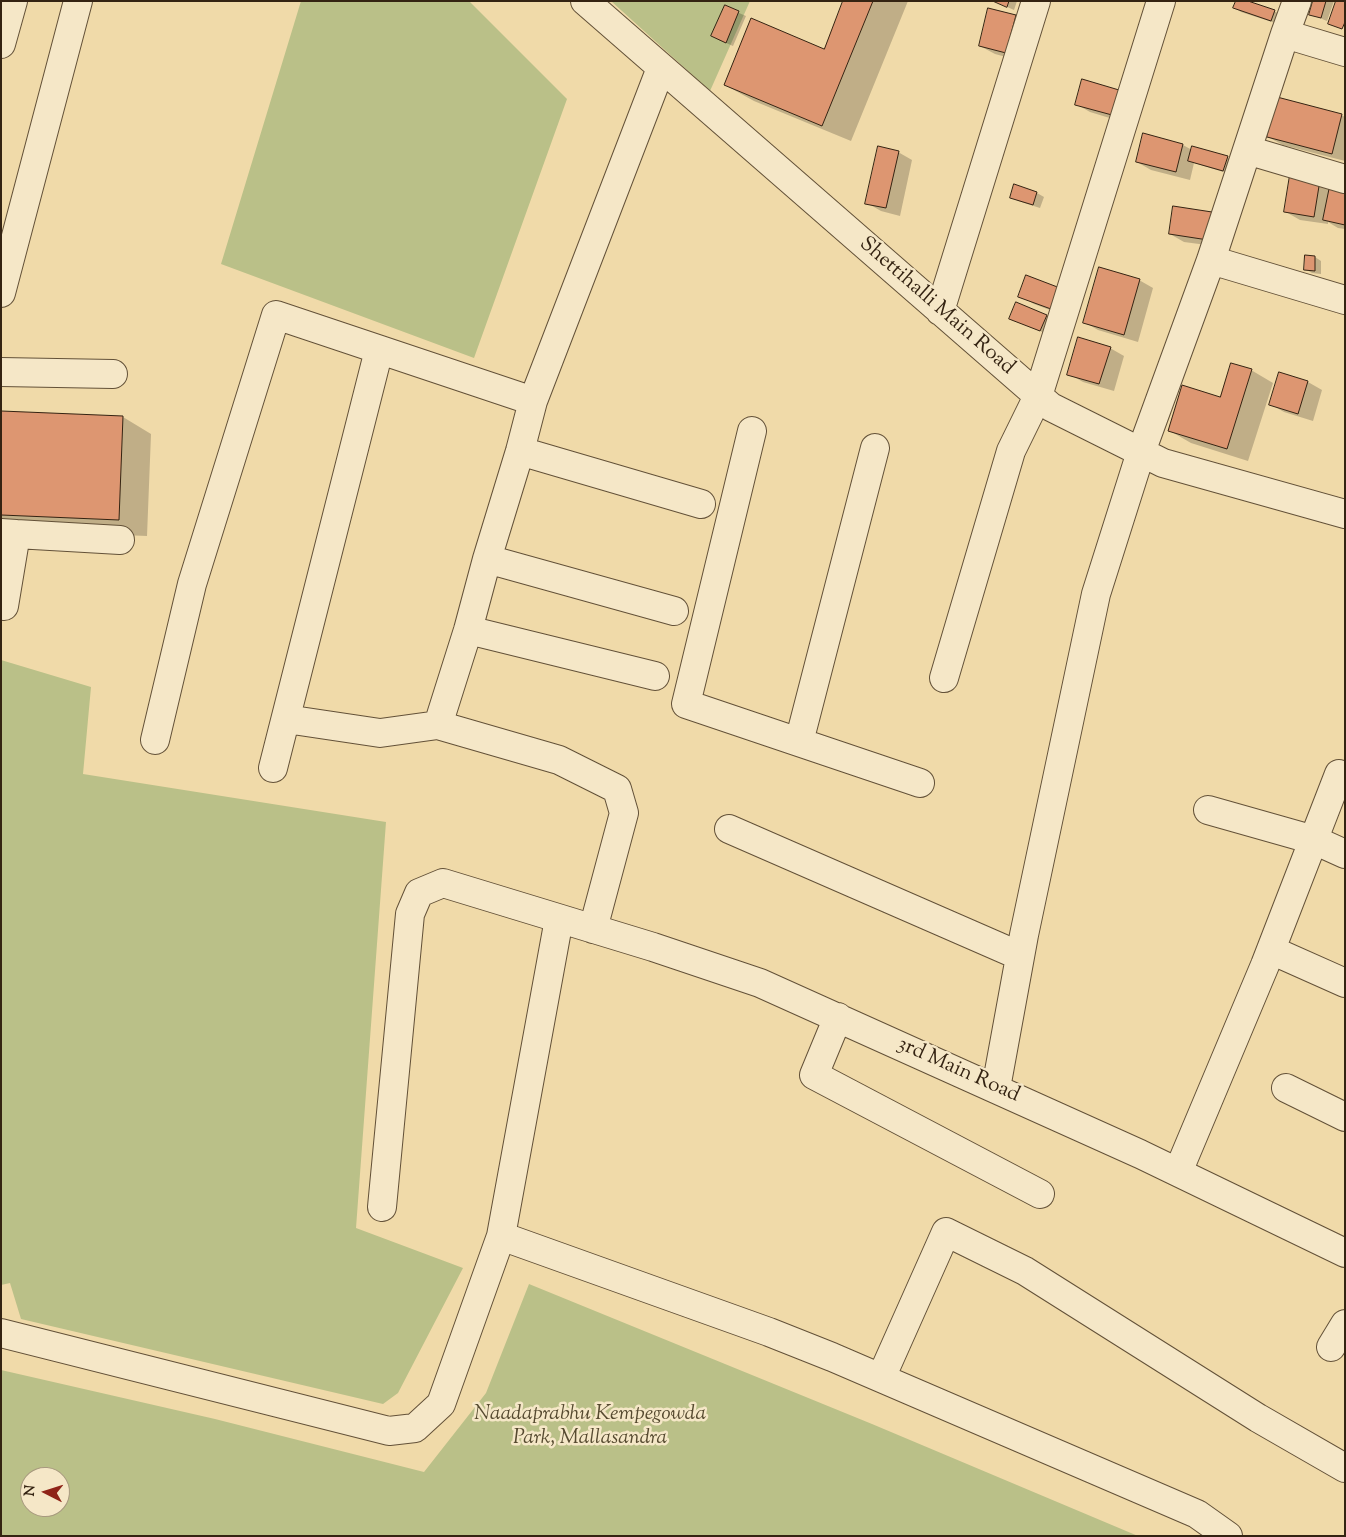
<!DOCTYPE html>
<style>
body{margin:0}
#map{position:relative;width:1346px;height:1537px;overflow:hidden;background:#f0daa9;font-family:"Sorts Mill Goudy",serif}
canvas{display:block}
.frame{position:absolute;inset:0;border:2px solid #342312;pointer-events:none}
.north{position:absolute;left:20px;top:1467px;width:50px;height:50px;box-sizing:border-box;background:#f5e7c7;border:1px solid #a8997f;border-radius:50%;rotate:275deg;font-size:14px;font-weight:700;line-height:20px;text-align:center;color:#342312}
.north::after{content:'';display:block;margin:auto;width:18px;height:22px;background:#8f2418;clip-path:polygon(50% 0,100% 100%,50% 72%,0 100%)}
</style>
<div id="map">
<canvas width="1346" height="1537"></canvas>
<div class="frame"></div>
<div class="north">N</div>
</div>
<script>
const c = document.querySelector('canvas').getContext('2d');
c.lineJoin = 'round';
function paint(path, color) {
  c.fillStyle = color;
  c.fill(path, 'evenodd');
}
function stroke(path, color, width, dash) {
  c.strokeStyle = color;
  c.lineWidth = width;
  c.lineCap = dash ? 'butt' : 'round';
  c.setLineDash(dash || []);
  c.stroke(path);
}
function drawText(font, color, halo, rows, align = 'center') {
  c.font = font + ' "Sorts Mill Goudy",serif';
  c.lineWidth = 5;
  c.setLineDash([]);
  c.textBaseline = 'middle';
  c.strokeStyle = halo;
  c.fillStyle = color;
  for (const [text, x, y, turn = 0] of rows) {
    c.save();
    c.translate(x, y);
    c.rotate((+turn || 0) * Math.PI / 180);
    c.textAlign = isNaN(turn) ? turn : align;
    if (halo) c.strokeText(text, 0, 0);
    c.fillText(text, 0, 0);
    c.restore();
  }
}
paint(new Path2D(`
 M301,1H469L567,99L474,358L221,264Z
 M611,1H750L710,91Z
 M1,660L91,687L83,774L386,822L356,1228L463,1268L398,1393L383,1404L21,1319L10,1283L1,1285Z
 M529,1284L872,1424L1138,1536H1V1370L215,1419L424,1472L486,1393ZM30,1477H60V1507H30Z`), '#bac088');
paint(new Path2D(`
 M844,1H908L851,141L754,101L725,85L824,51Z
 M994,1H1017L1014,10Z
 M1314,1H1334L1327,21L1310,14Z
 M725,7L746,16L733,46L719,40Z
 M1235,8L1274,11L1281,15L1278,24L1241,12Z
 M1015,16L1029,24L1021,61L995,54L980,46Z
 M1082,81L1126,123L1090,112L1076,104Z
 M1341,115L1345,117V161L1283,145L1268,137Z
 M1183,145L1192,150L1227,157L1234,161L1230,174L1194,163L1190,180L1151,170L1137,162Z
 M898,152L912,160L900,216L881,211L867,203Z
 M1291,176L1345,190V229L1338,228L1328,222V224L1300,220L1286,212Z
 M1015,186L1037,193L1044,197L1040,208L1018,201L1011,197Z
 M1174,208L1222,247L1184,242L1170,234Z
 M1315,257L1321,261V274L1312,273L1305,269Z
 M1139,280L1153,288L1138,342L1098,330L1084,322Z
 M1020,296L1073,298L1066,316L1034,304Z
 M1046,316L1053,320L1047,334L1018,322Z
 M1110,348L1124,356L1114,391L1083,382L1069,374Z
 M1251,370L1273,383L1248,461L1191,443L1170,431L1221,398Z
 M1279,373L1308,382L1322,390L1313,421L1284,412L1270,404Z
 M1,413L123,417L151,434L147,536L1,530Z`), '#0003');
const building = new Path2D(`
 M843,1H873L822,126L724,85L751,18L824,49Z
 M993,1H1009L1007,7Z
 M1236,1H1248L1275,10L1271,21L1233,8Z
 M1313,1H1326L1321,18L1309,15Z
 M1336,1H1345V22L1342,29L1328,24Z
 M725,5L739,11L726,43L711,36Z
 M988,8L1016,15L1006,53L979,46Z
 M1082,79L1119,90L1112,115L1075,105Z
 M1277,97L1342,114L1332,154L1267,137Z
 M1143,133L1183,144L1176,172L1136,162Z
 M878,146L899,151L886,208L865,204Z
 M1192,146L1228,156L1223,171L1188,161Z
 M1290,175L1320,180L1314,217L1284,212Z
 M1014,184L1037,192L1033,205L1010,198Z
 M1330,186L1345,189V225L1323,220Z
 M1173,206L1212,212L1208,240L1169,234Z
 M1305,255L1315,256V271L1304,270Z
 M1099,267L1140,279L1124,335L1083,323Z
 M1026,275L1060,288L1051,309L1018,297Z
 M1016,302L1047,315L1040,331L1009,319Z
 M1078,337L1111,347L1099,384L1067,375Z
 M1231,363L1252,369L1227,449L1168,431L1182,385L1220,397Z
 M1279,372L1308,381L1298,414L1269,405Z
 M1,411L123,416L119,520L1,515Z`);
paint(building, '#dd9671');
stroke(building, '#342312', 1);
const minor = new Path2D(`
 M585,1L1051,407L1163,463L1345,514
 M1285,34L1345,52
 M1,44L13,1
 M1247,150L1345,179
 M1211,260L1345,300
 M1,293L78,1
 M940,311L1036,1
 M1,372L113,374
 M752,431L686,704L920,783
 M520,451L701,504
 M1,533L16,534L4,606
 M16,534L120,540
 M487,559L674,611
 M468,630L655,676
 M944,678L1011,451L1038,396L1161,1
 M286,719L380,733L438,725L559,760L617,789L624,813L593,929
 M438,725L468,630L487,559L520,451L533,401L661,68
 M155,740L192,584L276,315L533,401
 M799,742L875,448
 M273,768L379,350
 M1208,810L1314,840L1345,854
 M729,829L1020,956
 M1271,950L1345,983
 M838,1017L814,1075L1040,1194
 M996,1088L1024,935L1096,594L1141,452L1211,260L1285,34L1297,1
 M1286,1088L1345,1117
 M1178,1172L1265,965L1339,774
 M382,1207L410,914L419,893L443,883L653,947L760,983L1140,1154L1345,1253
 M501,1236L769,1332L832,1357L1197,1514L1228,1536
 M1,1333L389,1431L415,1428L441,1404L501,1236L559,919
 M1331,1347L1345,1324
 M881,1378L946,1232L1025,1271L1258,1418L1345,1468`);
stroke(minor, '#635138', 30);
stroke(minor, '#f5e7c7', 28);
drawText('21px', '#342312', '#f5e7c7', [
 ["Shettihalli Main Road",936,307,41],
 ["3rd Main Road",958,1071,24]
]);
drawText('italic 21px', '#564a30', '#f5e7c7', [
 ["Naadaprabhu Kempegowda",590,1415],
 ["Park, Mallasandra",590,1439]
]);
</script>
